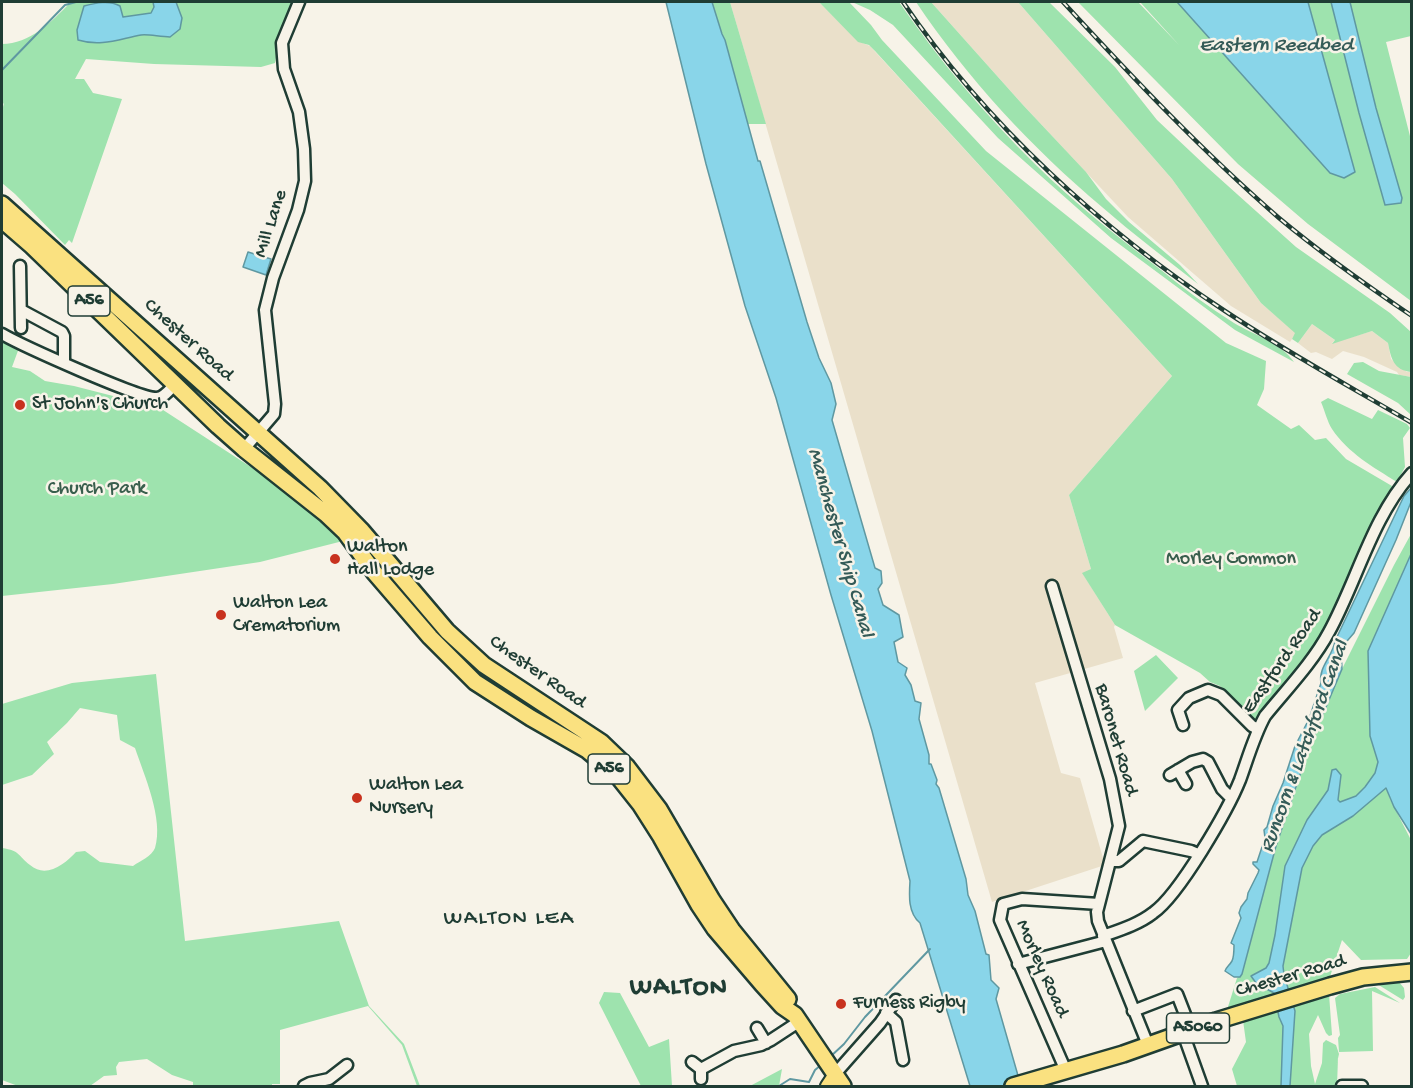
<!DOCTYPE html>
<style>
body{margin:0}
#map{position:relative;width:1413px;height:1088px;overflow:hidden;background:#f7f3e8;font-family:"Gochi Hand",sans-serif}
canvas{display:block}
.frame{position:absolute;inset:0;border:3px solid #1f3d34;pointer-events:none}
</style>
<div id="map">
<canvas width="1413" height="1088"></canvas>
<div class="frame"></div>
</div>
<script>
const c = document.querySelector('canvas').getContext('2d');
c.lineJoin = 'round';
function paint(path, color) {
  c.fillStyle = color;
  c.fill(path, 'evenodd');
}
function stroke(path, color, width, dash) {
  c.strokeStyle = color;
  c.lineWidth = width;
  c.lineCap = dash ? 'butt' : 'round';
  c.setLineDash(dash || []);
  c.stroke(path);
}
function drawText(font, color, halo, rows, align = 'center') {
  c.font = font + ' "Gochi Hand",sans-serif';
  c.lineWidth = 5;
  c.setLineDash([]);
  c.textBaseline = 'middle';
  c.strokeStyle = halo;
  c.fillStyle = color;
  for (const [text, x, y, turn = 0] of rows) {
    c.save();
    c.translate(x, y);
    c.rotate((+turn || 0) * Math.PI / 180);
    c.textAlign = isNaN(turn) ? turn : align;
    if (halo) c.strokeText(text, 0, 0);
    c.fillText(text, 0, 0);
    c.restore();
  }
}
paint(new Path2D(`
 M730,2H819L858,41L870,46L1172,376L1069,495L1091,569L1083,574L1115,625L1114,627L1123,658L1035,683L1061,773L1080,778L1105,865L992,902Z
 M931,2H1018L1172,179L1261,303L1296,333L1290,342L1231,306L1128,217L1023,105Z
 M1312,324L1335,340L1332,343L1372,331L1388,343L1391,359L1407,372H1411V377L1399,375L1397,372L1364,357L1343,351L1332,359L1316,352L1311,353L1298,343Z`), '#eae0ca');
paint(new Path2D(`
 M75,2H295L279,43L275,63L261,67L154,64L86,59L75,79H84L93,93L122,99L72,243L69,240L65,245L15,194L2,183V111L4,103L2,105V44C30,44 51,22 70,3Z
 M712,2H730L766,124H747L725,40L722,34Z
 M819,2H849L871,25L882,40L986,151L1226,343L1266,361L1264,389L1257,405L1291,429L1299,425L1315,440L1326,438L1346,459L1392,486L1387,503L1329,633L1258,719L1252,722L1247,720L1220,686L1210,682L1200,673L1115,625L1082,573L1091,569L1069,495L1172,376L875,51L869,45L858,42Z
 M852,2H899C939,60 985,115 1036,165C1074,203 1118,237 1161,270C1184,289 1209,307 1234,323C1254,335 1281,343 1294,362L1235,330L1111,238L998,138L893,25L870,10Z
 M916,2H931L1023,105L1086,172L1106,199L1129,222L1180,265L1198,284C1166,259 1133,234 1102,207C1032,148 967,78 916,2Z
 M1018,2H1049L1115,67L1157,120L1208,168L1296,247L1390,313L1411,332V372C1394,370 1391,359 1388,343L1372,331L1332,344L1335,340L1312,324L1298,343L1292,339L1295,333L1261,303L1172,179Z
 M1078,2H1138L1179,45L1140,2H1177L1330,173L1344,178L1355,172L1308,2H1411V36L1386,42L1411,140V301L1308,224L1238,164Z
 M2,337L19,348L12,367L30,371L45,381L74,386L160,408L274,482L318,513L343,541L260,562L113,584L2,596Z
 M1363,362L1379,371L1411,377V415L1398,403L1347,374L1354,363Z
 M1328,398L1372,419L1378,410L1407,424L1410,428L1403,438L1405,467L1397,482C1373,467 1348,453 1332,429C1327,421 1325,411 1321,402Z
 M1411,534V554L1403,571L1370,736L1390,799L1411,840V953L1407,959L1361,960L1342,940L1324,995L1329,994L1332,1035L1329,1036L1326,1033L1318,1015L1309,1034L1311,1066L1315,1084L1322,1063L1323,1043L1326,1040L1336,1045L1339,1054L1336,1067L1338,1058L1337,1086H1237L1232,1069L1246,1042L1241,1006L1227,1010L1237,978L1242,974L1276,846L1308,751L1310,749V745L1342,669L1394,565Z
 M1156,655L1178,678L1145,711L1134,671Z
 M156,674L185,941L339,921L369,1006L404,1044L420,1086H417L402,1045L368,1006L280,1030V1084H272V1086H193V1082L172,1075L147,1059L119,1062L116,1067L117,1075L104,1076L90,1086H18L2,1080V848C21,851 17,855 30,865C46,879 65,864 76,852L85,851L100,862L133,866C140,861 152,856 155,848C164,819 144,775 135,748L120,740L117,715L80,708L67,723L47,742L54,754L32,775L2,785V704L72,683Z
 M1394,981L1399,982L1404,988L1405,997L1403,1000L1377,984Z
 M1375,987L1400,1003L1372,991L1373,1051L1339,1052L1338,1038L1340,1035L1335,998L1340,994Z
 M604,992L620,993L649,1047L669,1039L672,1086H641L599,1003Z
 M782,1069L779,1086H750Z`), '#9ee3ae');
const water = new Path2D(`
 M153,2H176L182,18L180,29L170,37C160,37 149,34 141,35C119,39 101,47 78,40L77,30L84,6C96,3 109,0 120,6L123,17L151,13L154,7Z
 M666,2H712L722,34L725,40L758,161H760L807,322L819,358L831,383L836,404L832,420L875,568L881,571L882,583L878,589L883,605L899,615L903,637L894,642L898,662L907,668L905,675L911,685L915,701L921,703L919,719L929,755V764H931L937,780L936,784L939,788L966,879L968,895L975,911L986,954L989,955L991,980L999,988L996,999L1021,1086H970L920,923C908,913 909,896 910,881L872,731L831,595L776,398L745,306L706,164Z
 M1177,2H1308L1355,172L1344,178L1330,173Z
 M1331,2H1350L1376,108L1402,198L1401,203L1385,205L1359,113Z
 M248,252L271,259L266,275L243,267Z
 M1411,488V502L1396,540L1354,633L1341,648L1342,669L1310,745V750L1308,751L1276,846L1242,974L1240,977H1234L1225,971C1227,966 1229,966 1232,961C1234,957 1234,950 1234,945L1231,943L1241,918L1239,913L1241,907L1247,899L1248,893L1258,873L1259,870L1253,864V862H1257L1265,838L1264,830L1267,827L1273,806L1283,783L1295,746L1309,719L1321,683C1318,667 1333,656 1335,641L1404,496Z
 M1411,554V834L1394,807L1386,788L1353,816L1322,835L1313,846L1302,868L1283,966L1284,975L1295,1011L1290,1086H1281L1283,1026L1279,1017L1274,993L1256,983L1251,976L1266,968L1269,963L1275,935L1285,866L1307,820L1328,790L1332,770L1336,769L1341,775L1338,800L1340,802L1356,796L1365,787L1375,773L1378,762L1370,736L1368,651Z`);
paint(water, '#89d5e9');
stroke(water, '#5f98a1', 1.5);
stroke(new Path2D(`
 M2,70L65,5L76,2
 M830,1057L844,1044L865,1017L930,949
 M779,1086L790,1079L809,1082L815,1070L821,1065`), '#5f98a1', 2);
const minor = new Path2D(`
 M20,266L21,328
 M21,310L62,332L64,336V362
 M2,334C21,345 140,399 157,398C165,397 170,389 175,384
 M244,449L274,414L275,404L265,310L273,278L298,210L305,181L304,149L299,112L284,69L282,43L299,2
 M1052,586L1110,779L1119,826L1097,912L1098,921L1148,1045
 M1183,725L1178,710L1189,698L1208,690L1221,695L1252,726L1258,729
 M1178,770L1186,784
 M1170,775L1192,762L1203,759L1208,762L1222,789L1231,798
 M1111,861H1119L1143,841L1191,851L1198,854
 M1103,936C1120,930 1139,924 1153,913C1179,895 1228,810 1240,780C1248,758 1254,736 1265,716C1287,689 1313,662 1329,632C1357,581 1372,517 1412,473
 M1018,964L1106,941
 M1133,1011L1177,994L1186,1017
 M886,1013L896,1022L903,1060
 M757,1028L766,1043
 M1183,1033L1202,1086
 M692,1062L701,1069V1079
 M701,1069L734,1051L761,1045L771,1040L800,1021
 M1066,1071L1000,920L1003,904L1022,899L1099,904
 M835,1074L880,1023L896,1000
 M304,1086L310,1083L329,1079L347,1065
 M1342,1086H1362`);
const major = new Path2D(`
 M827,1086L835,1074`);
const highway = new Path2D(`
 M2,204L320,488L362,531L447,631L484,665L601,742L627,767L659,809L712,900L732,930L788,999
 M2,220L32,246L218,426L244,449L326,514L345,532L374,572L430,637L475,682L531,718L587,750L617,775L640,804L661,837L699,905L715,929L762,984L782,1006L795,1015L843,1086
 M1013,1086L1123,1054L1216,1021L1330,986L1363,977L1412,972`);
stroke(minor, '#1f3d34', 15);
stroke(major, '#1f3d34', 16);
stroke(highway, '#1f3d34', 20);
stroke(minor, '#f7f3e8', 10);
stroke(major, '#fae180', 12);
stroke(highway, '#fae180', 15);
const rail = new Path2D(`
 M903,2C985,123 1103,231 1225,311C1285,351 1349,386 1412,423
 M1063,2C1132,77 1202,151 1279,218C1321,253 1366,285 1412,316`);
stroke(rail, '#1f3d34', 4.5);
stroke(rail, '#f7f3e8', 2, [7]);
for (const [x, y, r, color] of [
 [20,405,6,"#c8321e"],
 [335,559,6,"#c8321e"],
 [221,615,6,"#c8321e"],
 [357,798,6,"#c8321e"],
 [841,1004,6,"#c8321e"]
]) {
  const dot = new Path2D();
  dot.arc(x, y, r, 0, 2 * Math.PI);
  c.fillStyle = color;
  c.fill(dot);
  stroke(dot, '#f7f3e8', 2);
}
for (const [x, y, w] of [
 [89,301,42],
 [609,769,42],
 [1198,1028,63]
]) {
  const box = new Path2D();
  box.roundRect(x - w / 2, y - 15, w, 30, 4.5);
  c.fillStyle = '#f7f3e8';
  c.fill(box);
  stroke(box, '#1f3d34', 1.5);
}
drawText('bold 18px', '#1f3d34', null, [
 ["A56",89,301],
 ["A56",609,769],
 ["A5060",1198,1028]
]);
drawText('20px', '#1f3d34', '#f7f3e8', [
 ["Mill Lane",272,224,-72],
 ["Chester Road",188,341,42],
 ["Eastford Road",1283,662,-55],
 ["Chester Road",537,673,35],
 ["Baronet Road",1115,740,74],
 ["Morley Road",1041,969,66],
 ["Chester Road",1291,977,-16]
]);
drawText('20px', '#1f3d34', '#f7f3e8', [
 ["St John's Church",32,405],
 ["Walton",347,548],
 ["Hall Lodge",347,571],
 ["Walton Lea",233,604],
 ["Crematorium",233,627],
 ["Walton Lea",369,786],
 ["Nursery",369,809],
 ["Furness Rigby",853,1004]
], 'left');
drawText('20px', '#385e4c', '#f7f3e8', [
 ["Church Park",97,490],
 ["Morley Common",1231,560]
]);
drawText('italic 21px', '#345b58', '#f7f3e8', [
 ["Eastern Reedbed",1276,47],
 ["Manchester Ship Canal",839,543,74],
 ["Runcorn & Latchford Canal",1306,747,-70]
]);
c.letterSpacing = '1.5px';
drawText('22px', '#1f3d34', '#f7f3e8', [
 ["WALTON LEA",509,920]
]);
c.letterSpacing = '0px';
c.letterSpacing = '1.5px';
drawText('bold 26px', '#1f3d34', '#f7f3e8', [
 ["WALTON",679,989]
]);
c.letterSpacing = '0px';
</script>
